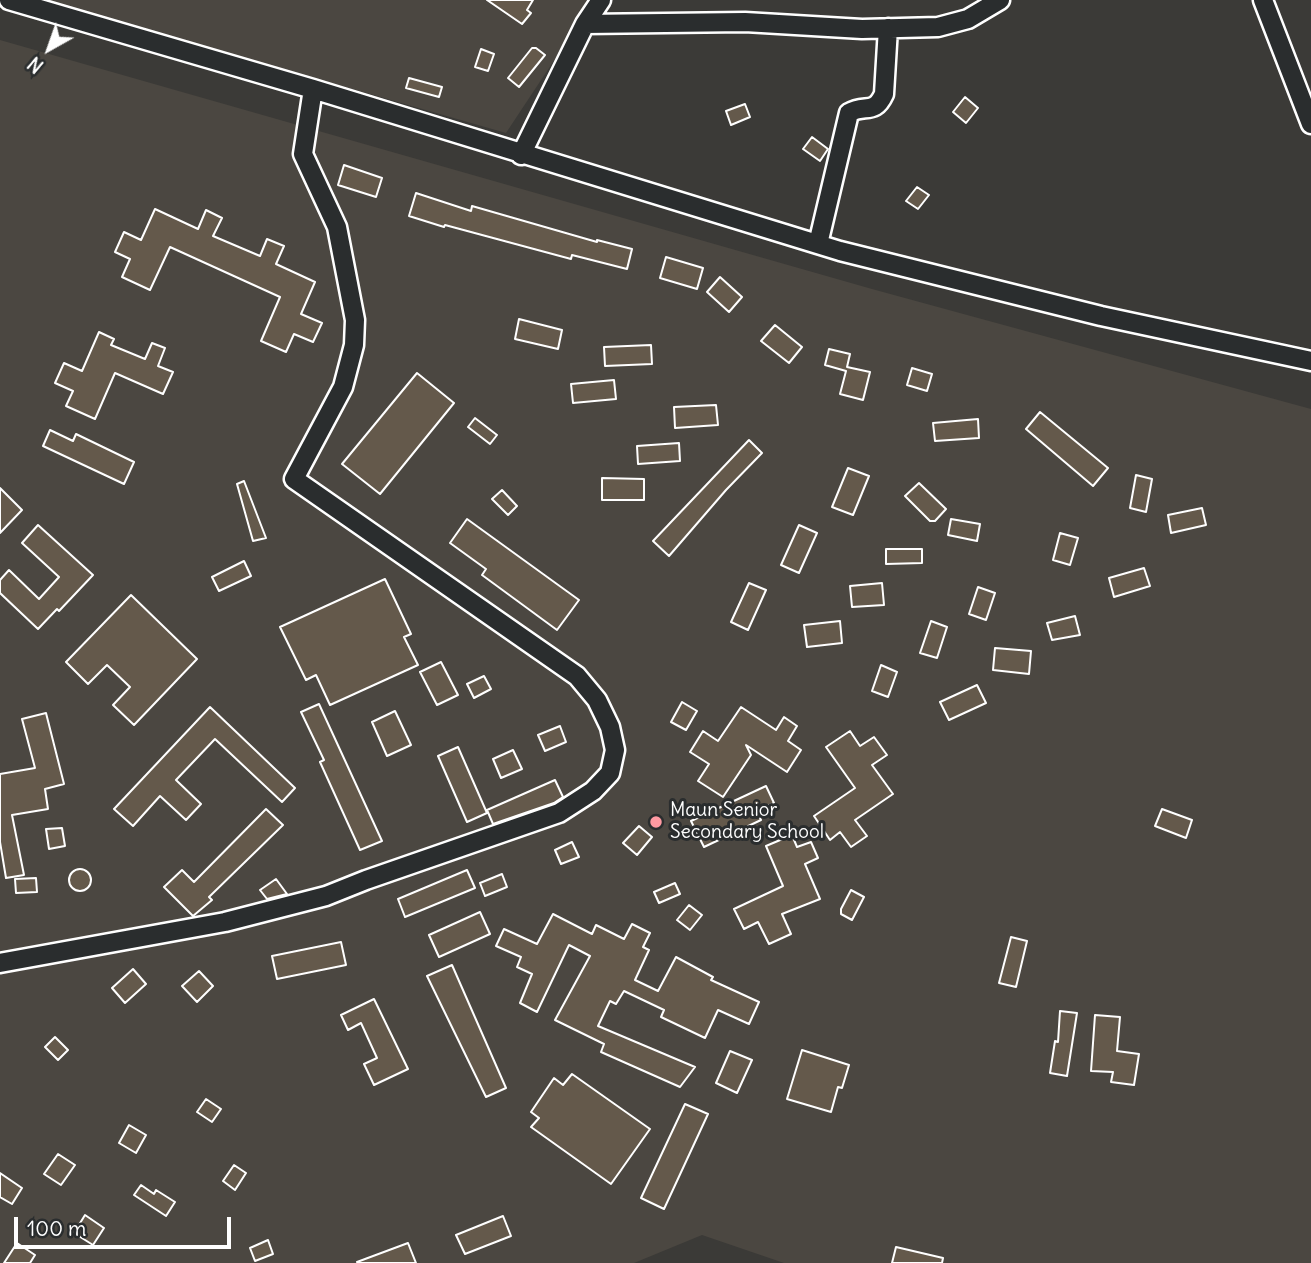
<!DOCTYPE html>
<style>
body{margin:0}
#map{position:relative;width:1311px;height:1263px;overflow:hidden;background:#3b3a37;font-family:Delius,sans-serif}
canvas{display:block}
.north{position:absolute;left:14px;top:14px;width:70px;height:70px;-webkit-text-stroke:5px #2a2d2e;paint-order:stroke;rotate:220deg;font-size:19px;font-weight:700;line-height:28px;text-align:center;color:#fff}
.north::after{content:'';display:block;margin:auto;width:24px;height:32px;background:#fff;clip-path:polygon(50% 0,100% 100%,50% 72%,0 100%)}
.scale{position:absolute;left:14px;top:1217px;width:217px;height:32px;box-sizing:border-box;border:4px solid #fff;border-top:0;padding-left:9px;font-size:21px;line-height:24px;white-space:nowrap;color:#fff;-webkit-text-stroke:5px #2a2d2e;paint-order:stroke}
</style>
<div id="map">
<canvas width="1311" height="1263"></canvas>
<div class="north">N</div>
<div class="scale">100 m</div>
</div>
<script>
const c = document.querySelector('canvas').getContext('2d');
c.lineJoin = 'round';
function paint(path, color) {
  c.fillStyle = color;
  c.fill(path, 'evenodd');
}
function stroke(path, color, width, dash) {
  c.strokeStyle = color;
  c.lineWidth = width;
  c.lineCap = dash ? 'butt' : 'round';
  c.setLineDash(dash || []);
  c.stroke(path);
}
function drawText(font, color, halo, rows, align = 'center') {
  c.font = font + ' Delius,sans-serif';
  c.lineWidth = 6;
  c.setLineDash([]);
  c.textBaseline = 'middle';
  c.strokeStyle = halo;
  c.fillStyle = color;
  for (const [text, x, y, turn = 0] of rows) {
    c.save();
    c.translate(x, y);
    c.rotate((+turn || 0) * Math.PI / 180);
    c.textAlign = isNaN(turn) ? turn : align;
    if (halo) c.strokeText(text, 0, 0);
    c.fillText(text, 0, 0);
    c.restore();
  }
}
paint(new Path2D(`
 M42,0H594L506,133Z
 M0,40L872,289L1311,409V1263H784L702,1235L634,1263H0Z`), '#4b4741');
const building = new Path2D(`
 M487,0H533L527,10L531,13L522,24Z
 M532,48H536L545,55L519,87L508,78Z
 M481,49L494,54L488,71L475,67Z
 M409,78L442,87L439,97L406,88Z
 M965,97L978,108L966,123L953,112Z
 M745,104L750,117L731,125L726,111Z
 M812,137L828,149L820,161L803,149Z
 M344,165L382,178L376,197L338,185Z
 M917,187L929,195L918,209L906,201Z
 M416,193L471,211L472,206L597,242V240L632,249L627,269L572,255L571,259L445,225L444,227L409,216Z
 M155,209L198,229L206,210L222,218L213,236L260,256L267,239L284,246L276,264L315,282L301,314L322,323L313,342L294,334L286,352L261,341L280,297L170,247L150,290L122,277L130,259L115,252L124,232L141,240Z
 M666,257L703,268L697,289L660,278Z
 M720,277L742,297L729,312L707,292Z
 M519,319L562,330L558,349L515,339Z
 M775,325L802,347L789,363L761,341Z
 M99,332L114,339L111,345L145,359L152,343L165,348L158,366L173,372L163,394L115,373L95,419L66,406L73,391L55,383L64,363L82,371Z
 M651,345L652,364L605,366L604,347Z
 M829,349L850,354L847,367L870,372L863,400L840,394L846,371L825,365Z
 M912,368L932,374L927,391L907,385Z
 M417,373L454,403L380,494L342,464Z
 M614,380L616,399L573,403L571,384Z
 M716,405L718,425L675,428L674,407Z
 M1040,412L1108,468L1093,486L1026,429Z
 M475,418L497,435L490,444L468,427Z
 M978,419L979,438L935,441L933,423Z
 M50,430L73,441L76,434L134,462L124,484L43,446Z
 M749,440L762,453L726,490L669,556L653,541Z
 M679,443L680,461L638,464L637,446Z
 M848,468L869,476L853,515L832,507Z
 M1136,475L1152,479L1146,512L1130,508Z
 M602,478L644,479V500H602Z
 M244,481L266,538L253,541L237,484Z
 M919,483L946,509L935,521H930L905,496Z
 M0,488L22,510L0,533Z
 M502,490L517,506L508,515L492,499Z
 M1202,508L1206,525L1171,533L1168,515Z
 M467,519L579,600L557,630L482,575L486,569L450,543Z
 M951,519L980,524L977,541L948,535Z
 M38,525L93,575L59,611L57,609L38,629L0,593V580L9,570L39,599L59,577L22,543Z
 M799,525L817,533L799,573L781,565Z
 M1060,533L1078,538L1070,565L1053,560Z
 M886,549H922V563L886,564Z
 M244,561L251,576L219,591L212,577Z
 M1144,568L1150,586L1114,597L1109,578Z
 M385,579L411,634L404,637L418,665L330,705L316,675L306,680L280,627Z
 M749,583L766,590L748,630L731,622Z
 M882,583L884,605L852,607L850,586Z
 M978,587L995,593L986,620L969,614Z
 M131,595L197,659L134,725L113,705L130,687L107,665L88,684L66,662Z
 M1075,616L1080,635L1052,640L1047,623Z
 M840,621L842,643L807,647L804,625Z
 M931,621L947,627L937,658L920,653Z
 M995,648L1031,651L1029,674L993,670Z
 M441,662L458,695L437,705L420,672Z
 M881,665L897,672L888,697L872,691Z
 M484,676L491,689L474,698L467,684Z
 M977,685L986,703L949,720L940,702Z
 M682,702L697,711L686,730L671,722Z
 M319,704L382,841L360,850L320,762L324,760L301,712Z
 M210,707L295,788L282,802L215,739L176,780L201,804L186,820L160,796L133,826L114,809Z
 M741,707L776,730L784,717L797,726L788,741L801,750L787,772L746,745L751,755L723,797L698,781L709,764L690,752L703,731L718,741Z
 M395,711L411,745L387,756L372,722Z
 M46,713L64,784L45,789L48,809L12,815L24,875L6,878L0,842V774L35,768L22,719Z
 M560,726L566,742L545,751L538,735Z
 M850,731L860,746L874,737L887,755L872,765L893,794L855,820L867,836L851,847L840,832L830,840L814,816L855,788L826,747Z
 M458,747L487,813L467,822L438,756Z
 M513,750L522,769L501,778L493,759Z
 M555,780L563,797L554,803L493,824L487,810Z
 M766,786L774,803L757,811L761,820L704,847L691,821Z
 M266,809L283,825L209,897L212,900L193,916L164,887L182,870L194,882Z
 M1162,809L1192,820L1186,838L1155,826Z
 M639,826L652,837L637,855L623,843Z
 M62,828L65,846L49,849L46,829Z
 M792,835L797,847L811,842L818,858L805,864L820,899L782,914L791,934L769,944L758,922L744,929L734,909L783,886L766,846Z
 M572,842L579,857L561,864L555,850Z
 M69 880a11 11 0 1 1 22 0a11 11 0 1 1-22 0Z
 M467,870L475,888L405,917L398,899Z
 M502,874L507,887L485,896L480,883Z
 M36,878L37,892L16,893L15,879Z
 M276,879L287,894L267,899L260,890Z
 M675,883L680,894L659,903L654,892Z
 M851,890L864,897L852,920L841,914V909Z
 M689,905L702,915L690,930L677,920Z
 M480,912L490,934L439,957L429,935Z
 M553,914L592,934L596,925L624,939L632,924L650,933L643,947L649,950L635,980L658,991L676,957L713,977L711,980L759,1002L749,1024L718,1010L705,1038L661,1017L664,1010L624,991L616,1004L610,1001L598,1026L695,1067L680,1087L601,1052L604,1044L555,1020L590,956L569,945L537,1012L520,1003L532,974L517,967L521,957L496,946L504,929L537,944Z
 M1011,937L1027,941L1016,987L999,983Z
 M341,942L346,965L277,979L272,956Z
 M452,965L506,1088L486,1097L427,976Z
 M133,969L146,984L125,1003L112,988Z
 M199,971L213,986L197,1002L182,986Z
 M374,999L408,1069L374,1085L364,1064L377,1058L361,1023L348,1030L341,1015Z
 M1060,1011L1077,1013L1067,1076L1050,1073L1055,1041L1058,1042Z
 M1095,1015L1120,1017L1117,1051L1139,1054L1134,1085L1111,1082L1113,1072L1091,1071Z
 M55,1037L68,1050L58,1060L45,1047Z
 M802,1050L849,1065L842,1088L838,1087L831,1112L787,1099Z
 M730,1051L752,1060L737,1093L716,1083Z
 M572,1074L650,1129L611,1184L531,1127L539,1118L531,1112L554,1078L563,1085Z
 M206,1099L221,1109L212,1122L197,1112Z
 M685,1104L708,1114L664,1209L641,1198Z
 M129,1125L146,1135L136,1153L119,1143Z
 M58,1154L75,1165L61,1185L44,1174Z
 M234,1165L246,1173L235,1190L223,1181Z
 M0,1173L22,1188L12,1204L0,1197Z
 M141,1185L154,1194L156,1190L175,1202L166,1216L134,1195Z
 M85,1215L104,1228L93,1245L74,1233Z
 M503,1216L511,1236L465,1254L456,1235Z
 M268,1240L273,1254L255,1261L250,1248Z
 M17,1243L35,1255L30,1263H4Z
 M408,1243L416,1263H358L357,1262Z
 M896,1247L943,1258L942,1263H892Z`);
paint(building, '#64594b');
stroke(building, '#fff', 2);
const street = new Path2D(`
 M9,0L313,89L840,251L1101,316L1311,361
 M1263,0L1311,124
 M585,24L745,22L862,29L938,27L968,19L1000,0
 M521,155L585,24L601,0
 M818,244L849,113C865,103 874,116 884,94L888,28
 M0,963L225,922L326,896L366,880L559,813L593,791L610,773L615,750L610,727L597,700L577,676L294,479L343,387L354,345L355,320L337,227L303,154L313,89`);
stroke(street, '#fff', 23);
stroke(street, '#2a2d2e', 18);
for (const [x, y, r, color] of [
 [656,822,7,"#ff9aa2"]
]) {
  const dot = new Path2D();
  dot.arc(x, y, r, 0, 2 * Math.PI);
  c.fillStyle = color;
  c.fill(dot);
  stroke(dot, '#2a2d2e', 2.5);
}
drawText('19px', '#fff', '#2a2d2e', [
 ["Maun Senior",670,811],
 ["Secondary School",670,833]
], 'left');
</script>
